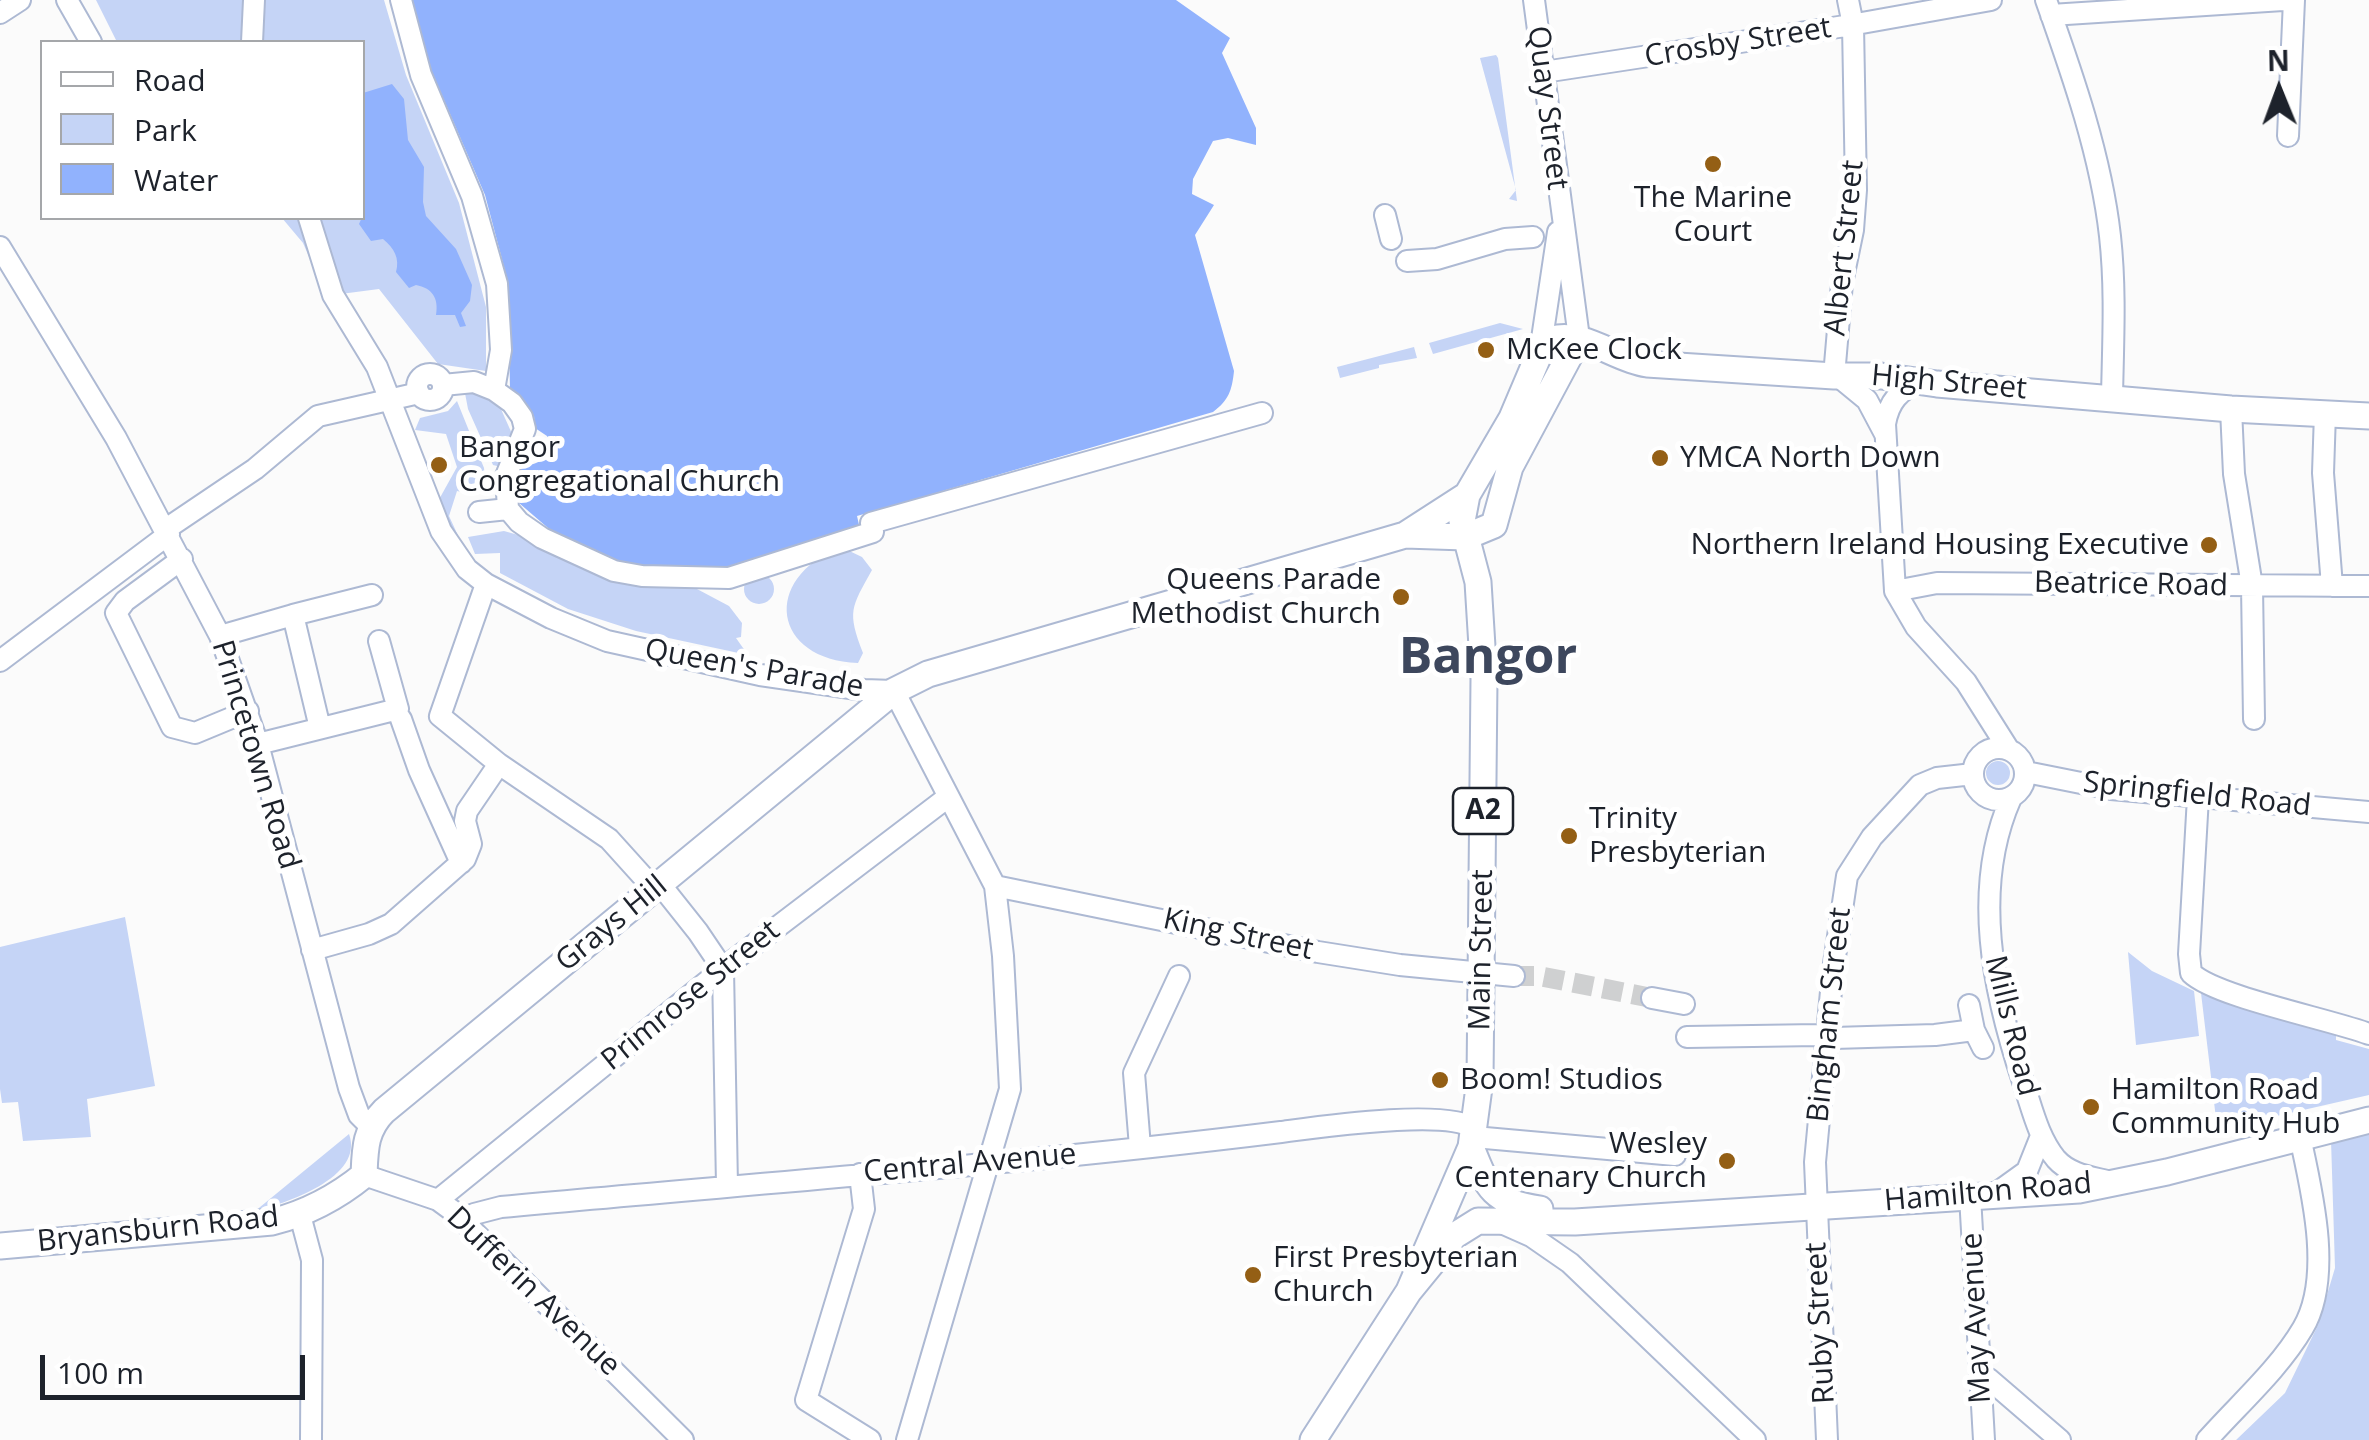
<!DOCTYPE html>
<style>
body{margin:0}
#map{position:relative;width:2369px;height:1440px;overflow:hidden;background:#fbfbfb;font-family:"Open Sans",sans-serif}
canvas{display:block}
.legend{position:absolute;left:40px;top:40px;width:325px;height:180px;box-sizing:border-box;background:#fff;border:2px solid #a5a7aa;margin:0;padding:12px 18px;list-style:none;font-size:30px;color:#1d222b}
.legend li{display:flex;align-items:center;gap:20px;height:50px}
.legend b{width:50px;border:2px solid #a5a7aa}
.north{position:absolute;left:2229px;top:40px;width:100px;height:100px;-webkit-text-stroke:8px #fff;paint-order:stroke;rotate:359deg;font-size:28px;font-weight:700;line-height:40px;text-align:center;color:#1d222b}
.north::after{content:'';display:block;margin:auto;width:35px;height:45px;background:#1d222b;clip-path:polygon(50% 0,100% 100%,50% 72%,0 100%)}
.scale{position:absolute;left:40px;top:1355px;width:265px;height:45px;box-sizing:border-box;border:5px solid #1d222b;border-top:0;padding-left:12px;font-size:30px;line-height:35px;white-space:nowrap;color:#1d222b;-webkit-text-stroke:8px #fff;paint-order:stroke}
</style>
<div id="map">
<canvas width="2369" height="1440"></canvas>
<ul class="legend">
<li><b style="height:12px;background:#fff"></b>Road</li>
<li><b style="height:28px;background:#c5d4f6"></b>Park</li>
<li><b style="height:28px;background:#91b2fd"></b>Water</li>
</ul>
<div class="north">N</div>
<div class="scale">100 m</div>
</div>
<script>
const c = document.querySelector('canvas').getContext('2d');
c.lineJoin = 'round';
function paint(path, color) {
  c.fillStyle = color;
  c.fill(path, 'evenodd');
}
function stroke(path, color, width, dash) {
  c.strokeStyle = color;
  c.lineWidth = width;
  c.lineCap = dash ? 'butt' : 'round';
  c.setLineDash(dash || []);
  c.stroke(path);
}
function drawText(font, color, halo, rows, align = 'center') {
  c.font = font + ' "Open Sans",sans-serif';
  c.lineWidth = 10;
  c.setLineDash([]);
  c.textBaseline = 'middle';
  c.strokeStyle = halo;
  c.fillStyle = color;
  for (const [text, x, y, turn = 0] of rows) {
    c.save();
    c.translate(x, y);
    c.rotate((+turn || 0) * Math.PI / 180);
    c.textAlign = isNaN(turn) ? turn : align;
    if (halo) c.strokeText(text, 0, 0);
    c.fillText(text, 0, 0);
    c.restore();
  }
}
paint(new Path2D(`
 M96,0H384L406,75L459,203L486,307V371L438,364L379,289L333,295L324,291L303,243L282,218H362V42H117Z
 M1496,55L1498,58L1517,201L1509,199L1516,190L1480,58Z
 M1500,323L1523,329L1433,354L1429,343Z
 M1414,347L1417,358L1379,365V368L1340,378L1337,367Z
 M464,388L496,398L513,436L501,467L493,465L468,409Z
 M457,401L484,468L486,490L470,494L457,491L449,516L461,542L446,524L437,503L457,467L446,434L415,430L420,418L448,411Z
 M504,531L529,538L613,582L697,589L729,606L742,623L741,637L736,638L748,655L636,631L568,609L500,573V553L475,554L468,537Z
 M841,547L862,557L872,570C851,608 847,611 863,653L858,663C773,660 760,579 841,547Z
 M744 589a15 15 0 1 1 30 0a15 15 0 1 1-30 0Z
 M1986 773a12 12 0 1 1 24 0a12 12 0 1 1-24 0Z
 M125,917L155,1086L87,1099L91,1137L23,1141L18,1102L2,1103L0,1089V947Z
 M2128,952L2152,971L2194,991L2199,1036L2136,1045Z
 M2201,993L2336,1035V1040L2369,1049V1095L2277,1116L2247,1115L2217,1127Z
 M2369,1129V1440H2236L2285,1393L2318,1325L2335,1268L2331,1140Z
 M349,1134C365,1178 285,1203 254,1212Z`), '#c5d4f6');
paint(new Path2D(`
 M410,0H1176L1230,38L1222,53L1256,128V145L1228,138L1213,141L1193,179L1192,194L1214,205L1195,235L1234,371C1232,390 1229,400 1213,412L857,516L860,529L721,569L625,567L562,540L519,503L514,484L521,466C537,465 543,461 551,447L547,436L535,428L534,416L510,390L508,282L485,195L431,70Z
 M392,84L404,99L408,140L424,167L423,202L426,216L456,249L472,285L470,301L461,313L466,326L460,327L455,315H436C439,298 432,288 416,285L409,288L396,272C400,258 394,248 383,239L371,241L359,224L364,213L363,93Z`), '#91b2fd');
stroke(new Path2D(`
 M1514,976H1539L1652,998`), '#cfd0d1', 20, [20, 10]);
const minor = new Path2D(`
 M67,0L91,42
 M401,0L421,75L472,196L497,284L501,350L494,390
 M1534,0L1579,338
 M2046,0C2073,76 2101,156 2110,236C2116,290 2113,343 2112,397
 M0,13L20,0
 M2051,15L2283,0
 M252,42L254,0
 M1544,72L1845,26L1991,0
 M2288,136L2294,0
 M1385,215L1391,239
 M309,218L333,295L377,367L441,531L467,569L486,584L551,618L607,641L760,675L864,690L894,691L995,886L1003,956L1010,1089L907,1440
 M0,247L116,438L220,636L258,744L349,1088L359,1115L370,1126
 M1407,261L1437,259L1505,239L1533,237
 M1540,352L1558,232
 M417 387a13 13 0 1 1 26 0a13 13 0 1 1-26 0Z
 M1834,376L1842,283L1853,230L1856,190L1853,25L1848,0
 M1839,377L1867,400L1885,434
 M1920,381C1899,391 1889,401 1885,424L1895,591L1916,627L1966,682L2009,750
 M443,385L474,382L494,390L512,403L522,417L525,429L506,476L508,509L519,522L542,538L614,571L642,576L729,578L873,532L871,523L1262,413
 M2231,409L2234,474L2252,586L2254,719
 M2325,413L2323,473L2332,586
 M479,512L508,509
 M166,529L255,469L318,416L419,393
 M182,559L125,601L116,613L172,727L195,733L248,711
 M486,584L440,716L499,764L609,839L646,880L667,893L698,932L723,969L727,1186
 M1895,591L1937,583L2369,586
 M293,615L372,595
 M220,636L293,615L320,728
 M0,661L169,534
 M401,719L419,770L461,863
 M258,744L398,709L379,641
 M1973 774a26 26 0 1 1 52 0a26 26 0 1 1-52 0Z
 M2026,772L2111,789L2369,812
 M2198,797L2189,954L2191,973C2216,997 2329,1019 2369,1034
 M2011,798C1971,888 1993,992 2023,1082C2032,1108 2038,1137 2056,1159C2070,1175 2092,1177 2111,1182
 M995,886L1318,952L1400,965L1514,976
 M312,950L369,934L391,924L465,859L471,844L465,821L467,811L499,764
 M1652,998L1684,1004
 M1969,1005L1974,1030L1983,1048
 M1687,1037L1818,1035L1834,1038L1935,1035L1974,1030
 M1474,1137L1675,1155
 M1140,1147L1134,1073L1179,976
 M860,1174L864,1209L806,1400L870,1440
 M364,1175L438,1200L453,1211L683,1440
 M1995,1194L2027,1171L2041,1136
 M1970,1196L1984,1440
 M438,1200L730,963L948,797
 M300,1215L312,1260L311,1440
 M466,1223L474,1214L501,1207C761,1183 1022,1164 1281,1132C1319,1127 1448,1108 1475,1129
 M1504,1224L1531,1236L1570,1263L1755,1440
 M1981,1376L1989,1379L2060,1440
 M1827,1440L1815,1162L1833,970L1847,876L1872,837L1920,785L1937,778L1973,774
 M2207,1440C2239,1404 2279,1369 2303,1328C2333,1277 2312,1192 2300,1137`);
const major = new Path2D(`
 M1405,535L1465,537L1494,525L1510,467L1579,338
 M1471,1147C1488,1190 1493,1202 1540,1209
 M0,1246L272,1222C307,1213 336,1198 364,1175C365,1149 365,1130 384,1111L894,691L928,674L1405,535L1467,495L1512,418L1540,352L1552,339C1586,331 1614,359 1647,364L1834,376H1881L1937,384L2231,409L2369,416
 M1409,1291L1454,1236L1478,1221L1575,1222L2079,1190L2167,1172L2369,1120
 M1313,1440L1409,1291L1471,1147L1480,1080L1484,679L1478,582L1462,521L1467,495`);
stroke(minor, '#adb9d3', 24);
stroke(major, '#adb9d3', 29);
stroke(minor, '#fff', 20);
stroke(major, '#fff', 25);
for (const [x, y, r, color] of [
 [1713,164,10,"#945f15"],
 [1486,350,10,"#945f15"],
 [1660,458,10,"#945f15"],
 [439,465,10,"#945f15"],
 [2209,545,10,"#945f15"],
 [1401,597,10,"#945f15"],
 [1569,836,10,"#945f15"],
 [1440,1080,10,"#945f15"],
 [2091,1107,10,"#945f15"],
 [1727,1161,10,"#945f15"],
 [1253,1275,10,"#945f15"]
]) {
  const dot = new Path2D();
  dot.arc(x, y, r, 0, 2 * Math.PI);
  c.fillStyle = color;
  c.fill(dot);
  stroke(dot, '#fff', 4);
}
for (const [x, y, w] of [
 [1483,811,60]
]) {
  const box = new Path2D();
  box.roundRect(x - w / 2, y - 23, w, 46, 8);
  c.fillStyle = '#fff';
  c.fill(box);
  stroke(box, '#1d222b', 2.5);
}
drawText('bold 28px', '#1d222b', null, [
 ["A2",1483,811]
]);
drawText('30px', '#1d222b', '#fff', [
 ["Crosby Street",1738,43,-9],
 ["Quay Street",1547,108,83],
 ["Albert Street",1845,248,-84],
 ["High Street",1949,383,5],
 ["Beatrice Road",2131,585,1],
 ["Queen's Parade",754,669,10],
 ["Princetown Road",255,755,73],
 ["Springfield Road",2197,795,6],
 ["Grays Hill",612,924,-39],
 ["King Street",1238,935,12],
 ["Main Street",1482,950,-89],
 ["Primrose Street",691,996,-39],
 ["Bingham Street",1830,1015,-84],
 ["Mills Road",2011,1026,76],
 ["Central Avenue",970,1164,-5],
 ["Hamilton Road",1988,1193,-5],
 ["Bryansburn Road",158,1230,-6],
 ["Dufferin Avenue",533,1292,44],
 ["May Avenue",1977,1318,-93],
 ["Ruby Street",1821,1323,-93]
]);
drawText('30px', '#1d222b', '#fff', [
 ["The Marine",1713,198,"center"],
 ["Court",1713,232,"center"],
 ["McKee Clock",1506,350],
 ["Bangor",459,448],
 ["Congregational Church",459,482],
 ["YMCA North Down",1680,458],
 ["Northern Ireland Housing Executive",2189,545,"right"],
 ["Queens Parade",1381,580,"right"],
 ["Methodist Church",1381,614,"right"],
 ["Trinity",1589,819],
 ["Presbyterian",1589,853],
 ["Boom! Studios",1460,1080],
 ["Hamilton Road",2111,1090],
 ["Community Hub",2111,1124],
 ["Wesley",1707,1144,"right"],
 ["Centenary Church",1707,1178,"right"],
 ["First Presbyterian",1273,1258],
 ["Church",1273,1292]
], 'left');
drawText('bold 50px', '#3d475d', '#fff', [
 ["Bangor",1488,659]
]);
</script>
